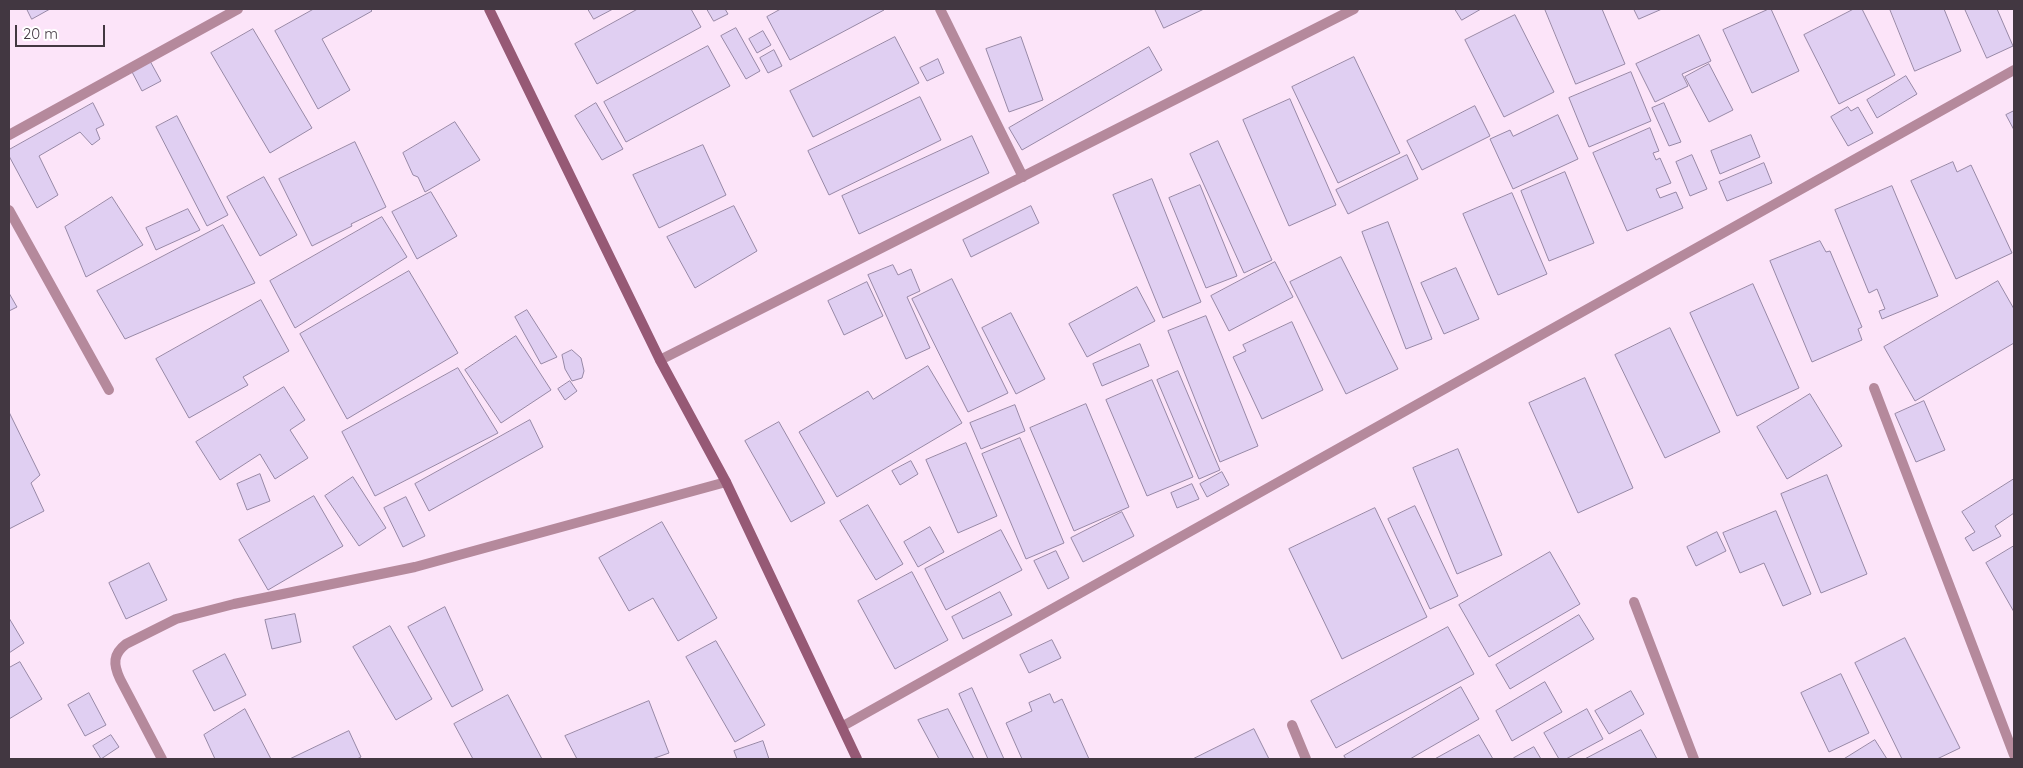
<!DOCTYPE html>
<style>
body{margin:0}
#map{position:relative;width:2023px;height:768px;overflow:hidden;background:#fce4f9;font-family:Quicksand,sans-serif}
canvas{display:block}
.frame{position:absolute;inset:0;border:10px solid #423741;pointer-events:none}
.scale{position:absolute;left:15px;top:25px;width:90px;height:22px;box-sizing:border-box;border:2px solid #423741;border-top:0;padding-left:6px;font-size:15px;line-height:18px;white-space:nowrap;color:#423741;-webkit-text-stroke:4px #fff;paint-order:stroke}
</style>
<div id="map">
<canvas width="2023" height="768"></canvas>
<div class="frame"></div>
<div class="scale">20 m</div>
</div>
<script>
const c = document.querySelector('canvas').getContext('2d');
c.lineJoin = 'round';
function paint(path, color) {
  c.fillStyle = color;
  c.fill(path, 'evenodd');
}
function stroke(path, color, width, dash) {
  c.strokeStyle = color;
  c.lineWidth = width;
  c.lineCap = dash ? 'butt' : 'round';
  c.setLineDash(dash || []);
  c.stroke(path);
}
const building = new Path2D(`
 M27,9H50L32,19Z
 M314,9H370L372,11L322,39L350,90L318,109L275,31Z
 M588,9H613L594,19Z
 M638,9H691L701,27L597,84L575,44Z
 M707,9H725L728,14L714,21Z
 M781,9H883L884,10L790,60L767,17Z
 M1155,9H1204L1164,28Z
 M1455,9H1481L1462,20Z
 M1545,9H1602L1625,64L1576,84Z
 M1634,9H1662L1639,19Z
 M1769,9H1771L1799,71L1752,93L1723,30Z
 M1854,9H1862L1895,75L1839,104L1804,35Z
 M1890,9H1944L1961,51L1915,71Z
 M1965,9H1997L2013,46L1987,58Z
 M1515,15L1554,92L1504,117L1465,40Z
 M736,28L760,71L746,79L721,36Z
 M253,29L312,128L270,153L211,53Z
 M763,31L771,45L757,53L749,39Z
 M1699,35L1711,61L1682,74L1688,86L1655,102L1636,64Z
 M895,37L919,83L813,137L790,91Z
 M1021,37L1043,100L1009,112L986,49Z
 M708,46L730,86L626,142L604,102Z
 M1149,47L1162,70L1022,150L1009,128Z
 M774,50L782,66L768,73L760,58Z
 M1354,57L1400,153L1338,183L1292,87Z
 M938,59L944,73L927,81L920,68Z
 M150,61L161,81L142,91L131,70Z
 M1709,64L1733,110L1709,122L1685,77Z
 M1631,72L1651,121L1589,147L1569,98Z
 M1906,76L1917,94L1877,118L1867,100Z
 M920,97L941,140L829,195L808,151Z
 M1290,99L1336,205L1289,226L1243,120Z
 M93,103L104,125L96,129L100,139L92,145L80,132L39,156L58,195L37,208L9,156V150Z
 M596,103L623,149L602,160L575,116Z
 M1664,103L1681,142L1669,146L1652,108Z
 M1475,106L1490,136L1422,170L1407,141Z
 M1848,107L1851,111L1858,107L1873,133L1848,146L1831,117Z
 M2014,111V130L2006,115Z
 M1558,115L1578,159L1513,189L1490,139L1510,130L1513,136Z
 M177,116L228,215L207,226L156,127Z
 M455,122L480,160L425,192L418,177L413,175L403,153Z
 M1650,128L1659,151L1653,153L1656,160L1660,158L1671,183L1656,189L1660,198L1676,192L1683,208L1627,231L1593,153Z
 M1751,135L1760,157L1720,174L1711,151Z
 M972,136L989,173L859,234L842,196Z
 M1218,141L1272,260L1244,273L1190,154Z
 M355,142L386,207L351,224L352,226L312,246L279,179Z
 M703,145L726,195L659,228L633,175Z
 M1407,155L1418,179L1348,214L1336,190Z
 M1692,155L1707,189L1690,196L1676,162Z
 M1953,162L1957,172L1971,165L2012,253L1956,279L1911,181Z
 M1764,163L1772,183L1727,201L1719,182Z
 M1565,172L1594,243L1549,261L1521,191Z
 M264,177L297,235L260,256L227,197Z
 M1152,179L1201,302L1163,318L1113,195Z
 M1200,185L1237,276L1206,288L1169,198Z
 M1892,186L1938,296L1882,319L1879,311L1885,309L1877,289L1869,293L1835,210Z
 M431,192L457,236L417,259L392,212Z
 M1512,193L1547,274L1498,295L1463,214Z
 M112,197L143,245L86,277L65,227Z
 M734,206L757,251L695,288L667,237Z
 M1031,206L1039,223L971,257L963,240Z
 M188,209L200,230L156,250L146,228Z
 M382,217L407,257L295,328L270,281Z
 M1388,222L1432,339L1406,349L1362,232Z
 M223,225L255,283L125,339L97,291Z
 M1820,241L1826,252L1830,251L1862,327L1858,329L1862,340L1812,362L1770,261Z
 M1341,257L1398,369L1346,394L1290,282Z
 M1275,262L1293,297L1229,331L1211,296Z
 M893,265L898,275L911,269L920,291L907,297L930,348L906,359L868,275Z
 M1456,268L1479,319L1444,334L1421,283Z
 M409,271L458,353L347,419L300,334Z
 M952,279L1008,393L968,412L912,299Z
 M1998,281L2014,309V343L1915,401L1884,347Z
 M867,282L883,316L844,335L828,301Z
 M1753,284L1799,388L1737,416L1690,313Z
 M1137,287L1155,321L1087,357L1069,324Z
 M9,293L17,307L9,311Z
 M261,300L289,351L243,377L248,385L189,418L156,359Z
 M527,310L557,357L541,364L515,317Z
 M1011,313L1045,379L1016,394L982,328Z
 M1206,316L1258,446L1220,462L1168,331Z
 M1292,322L1323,390L1262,419L1233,357L1246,351L1243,345Z
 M1670,328L1720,432L1665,458L1615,355Z
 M516,336L551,390L501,423L465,370Z
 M1140,344L1149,366L1102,386L1093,364Z
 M572,350L581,358L584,371L582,378L572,381L565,369L562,355Z
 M928,366L962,423L837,497L799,432L868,391L873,399Z
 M458,368L498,433L375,496L342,432Z
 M1178,371L1220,470L1199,479L1157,380Z
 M1585,378L1633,488L1578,513L1529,403Z
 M1152,380L1193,477L1147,496L1106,400Z
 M570,381L577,391L565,400L558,389Z
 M284,387L305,420L290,430L308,458L275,479L260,454L220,480L196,442Z
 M1810,394L1842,446L1787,479L1757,427Z
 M1924,401L1945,450L1916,462L1895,414Z
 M1086,404L1129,507L1074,531L1030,428Z
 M1015,405L1025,431L981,449L970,423Z
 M9,412L40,475L31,483L44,511L9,529Z
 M530,420L543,447L429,511L415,484Z
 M779,422L825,503L791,522L745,441Z
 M1020,438L1064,543L1026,559L982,454Z
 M966,443L997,516L958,533L926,460Z
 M1458,449L1502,555L1457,574L1413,468Z
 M911,461L918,474L900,485L892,471Z
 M1222,472L1229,485L1207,497L1200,484Z
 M260,474L270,501L247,510L237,484Z
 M1827,475L1867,574L1821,593L1781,494Z
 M353,477L386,528L359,546L325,496Z
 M2014,479V513L1995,526L2001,536L1973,551L1965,538L1975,532L1962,512Z
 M1192,484L1199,499L1177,508L1171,493Z
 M314,496L343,546L268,590L239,540Z
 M406,497L425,536L403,547L384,508Z
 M868,505L903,564L876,580L840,521Z
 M1415,506L1458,596L1430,609L1388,519Z
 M1375,508L1427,617L1342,659L1289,549Z
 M1776,511L1811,594L1783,606L1764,563L1740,573L1723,533Z
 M1122,512L1134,536L1083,562L1071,538Z
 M662,522L717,618L678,641L653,598L629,611L599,558Z
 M930,527L944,552L918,567L904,542Z
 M1001,530L1022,570L946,610L925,569Z
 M1717,532L1726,551L1696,566L1687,547Z
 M2014,546V612L1986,563Z
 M1056,551L1069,578L1048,589L1034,561Z
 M1550,552L1580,604L1489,657L1459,605Z
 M149,563L167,600L126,619L109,583Z
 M912,572L948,640L895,669L858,601Z
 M1000,592L1012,615L963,639L952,617Z
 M445,607L483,690L452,707L408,627Z
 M295,614L301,642L272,649L265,620Z
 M1579,615L1594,639L1510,689L1496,665Z
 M9,618L24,643L9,653Z
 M390,626L432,699L396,720L353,647Z
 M1448,627L1474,674L1336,748L1311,701Z
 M1905,638L1960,748L1937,759H1902L1855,663Z
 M1052,640L1061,658L1029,673L1020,655Z
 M716,641L765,725L735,742L686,657Z
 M225,654L246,695L214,711L193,671Z
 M20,662L42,699L9,719V668Z
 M1841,674L1869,733L1829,752L1801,693Z
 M1545,682L1562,712L1512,741L1496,711Z
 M1461,687L1479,719L1410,759H1346L1344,756Z
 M972,688L1004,759H988L959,694Z
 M1631,691L1644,714L1609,734L1595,711Z
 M89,693L106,725L85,736L68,705Z
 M1050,694L1054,703L1062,699L1089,759H1022L1006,723L1032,711L1029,703Z
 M508,695L542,759H473L454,724Z
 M649,701L669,753L652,759H577L565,736Z
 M245,709L271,759H215L204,735Z
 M948,709L974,759H939L918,720Z
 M1587,709L1603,739L1566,759H1559L1544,733Z
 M1254,729L1269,759H1193Z
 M1641,730L1657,759H1585Z
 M349,731L361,757L357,759H290Z
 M111,735L119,747L101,759L93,746Z
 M1479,735L1493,759H1435Z
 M1875,740L1887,759H1844Z
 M763,741L769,759H737L734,751Z
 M1534,747L1541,759H1515L1514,758Z`);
paint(building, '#e0cff2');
stroke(building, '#9788a6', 1);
stroke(new Path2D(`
 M940,9L1023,177
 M9,135L238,9
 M9,210L109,390
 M660,360L1354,9
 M1874,388L2014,755
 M1634,602L1694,759
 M1292,725L1306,759
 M843,726L2014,70
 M162,759L120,679C113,664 113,654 126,644L176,619L234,604L415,567L726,482`), '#b5899c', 10);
stroke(new Path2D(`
 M489,9L660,360L726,482L857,759`), '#965975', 10);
</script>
